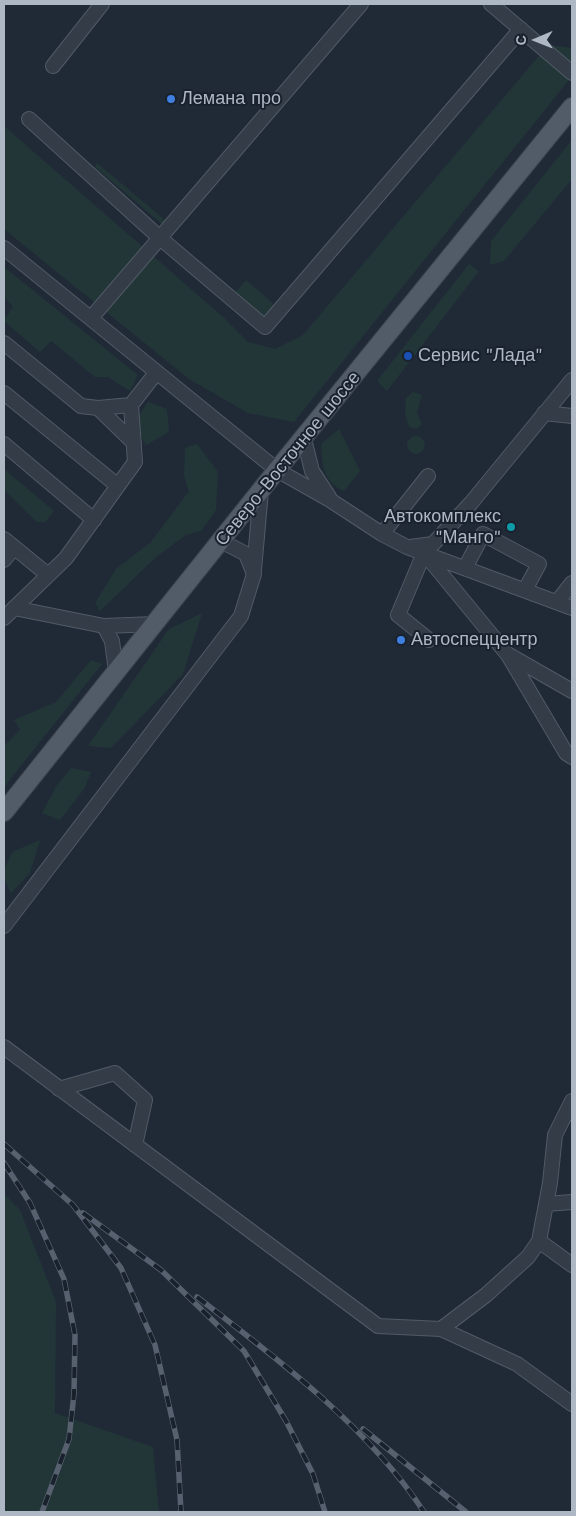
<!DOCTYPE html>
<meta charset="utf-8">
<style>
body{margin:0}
#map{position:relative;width:576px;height:1516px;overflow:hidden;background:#202a37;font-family:"Work Sans",sans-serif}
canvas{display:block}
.frame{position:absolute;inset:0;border:5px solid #aeb7c4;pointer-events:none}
.north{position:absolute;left:511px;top:15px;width:50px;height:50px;-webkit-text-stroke:4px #19212c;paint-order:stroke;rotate:269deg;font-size:14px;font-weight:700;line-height:20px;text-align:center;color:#aeb7c4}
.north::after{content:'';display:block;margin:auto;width:18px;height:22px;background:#aeb7c4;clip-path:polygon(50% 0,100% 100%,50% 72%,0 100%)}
</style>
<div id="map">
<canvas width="576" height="1516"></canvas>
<div class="frame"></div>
<div class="north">С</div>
</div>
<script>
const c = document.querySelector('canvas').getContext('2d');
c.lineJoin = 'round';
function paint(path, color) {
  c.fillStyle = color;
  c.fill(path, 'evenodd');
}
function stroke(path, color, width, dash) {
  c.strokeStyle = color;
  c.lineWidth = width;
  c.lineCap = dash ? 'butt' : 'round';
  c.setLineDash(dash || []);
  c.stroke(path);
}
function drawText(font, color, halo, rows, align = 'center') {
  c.font = font + ' "Work Sans",sans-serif';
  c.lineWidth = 4;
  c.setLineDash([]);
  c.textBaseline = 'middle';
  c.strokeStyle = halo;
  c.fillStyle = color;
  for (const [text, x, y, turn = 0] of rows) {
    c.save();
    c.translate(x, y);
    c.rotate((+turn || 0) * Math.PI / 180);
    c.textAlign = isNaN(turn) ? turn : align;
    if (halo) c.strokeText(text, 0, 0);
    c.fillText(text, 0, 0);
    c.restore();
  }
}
paint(new Path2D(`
 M548,45L572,48V76L294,422L248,413L189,379L4,229V126L223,317L248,342L275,349L303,335Z
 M572,140V179L504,261L490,265L491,241Z
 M97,163L165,220L162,224L95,167Z
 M469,264L479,271L387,391L377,381Z
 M4,267L138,375L130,391L108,377H95L51,341L40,352L4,321L13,306L4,297Z
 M246,280L277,307L268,317H261L234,294Z
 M413,392L422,395L417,412L422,424L417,429L409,427L405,413L406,398Z
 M148,402L167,409L169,432L146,445C135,425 134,421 148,402Z
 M339,429L360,471L344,491C323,482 322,464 321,444Z
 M407 445a9 9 0 1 1 18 0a9 9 0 1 1-18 0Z
 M197,444L218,472L216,510L201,531L186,535L156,557L100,611L95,603L116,569L151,542L189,491L184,476L185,448Z
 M4,469L54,511L45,522H37L4,490Z
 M202,613L183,674L111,748L88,746L169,629Z
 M91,660L102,664L4,787V746L20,730L14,720L56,702Z
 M71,768L91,772L84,789L60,820L42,813L57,785Z
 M40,840L30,873L11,893C0,875 4,870 12,852Z
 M4,1194L20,1210L56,1302L55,1413L153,1447L159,1512H4Z`), '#223638');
const minor = new Path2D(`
 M491,4L572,73
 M53,66L102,4
 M29,119L160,238L265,327L521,29
 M4,248L277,470L330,500L382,534L407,547L572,608
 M91,318L361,4
 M4,343L81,406L98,408L131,405
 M4,393L118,486
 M98,408L134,443
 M544,413L572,416
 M304,439L312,471L329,497
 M4,444L94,520
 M382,534L428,476
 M4,539L48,575
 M410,547L433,544L471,503L572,380
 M424,553L398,615L429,640
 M425,554L508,655L566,753L572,757
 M4,560L14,548
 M465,568L483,534L539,564L525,590
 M254,570L261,491
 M557,602L572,583
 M14,608L104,626L112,641L116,672
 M4,618L66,558L135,462L131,405L156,373
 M104,626L155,624
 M509,655L572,691
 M4,926L241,616L254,574L246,554L221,541
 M4,1047L378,1326L441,1329L517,1364L572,1404
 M59,1089L115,1073L145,1100L135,1145
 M546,1204L572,1202
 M539,1241L572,1265
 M441,1329L486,1295L528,1257L539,1241L550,1183L555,1135L572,1101`);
const major = new Path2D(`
 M4,812L277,470L572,107`);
stroke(minor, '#515a65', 16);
stroke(major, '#3d4551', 20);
stroke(minor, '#343c47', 14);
stroke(major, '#525b68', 18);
const rail = new Path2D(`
 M4,1144L73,1205L121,1268L155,1345L177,1440L181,1512
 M4,1163L30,1203L64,1279L75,1335L74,1394L69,1439L42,1512
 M83,1213L161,1270L244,1351L286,1421L313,1474L325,1512
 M197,1297C278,1359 368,1427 424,1512
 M363,1429L466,1512`);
stroke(rail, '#56606f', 5.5);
stroke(rail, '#19212c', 4, [11]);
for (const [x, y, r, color] of [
 [171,99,5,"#3f7fe0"],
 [408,356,5,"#1a4fb4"],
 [511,527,5,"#0f9aa8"],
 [401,640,5,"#3f7fe0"]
]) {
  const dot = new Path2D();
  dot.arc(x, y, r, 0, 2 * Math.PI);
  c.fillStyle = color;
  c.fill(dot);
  stroke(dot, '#19212c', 2);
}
drawText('18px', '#aeb7c4', '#19212c', [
 ["Лемана про",181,99],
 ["Сервис \"Лада\"",418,356],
 ["Автокомплекс",501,517,"right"],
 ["\"Манго\"",501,538,"right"],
 ["Автоспеццентр",411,640]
], 'left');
drawText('18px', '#aeb7c4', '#19212c', [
 ["Северо-Восточное шоссе",288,459,-51]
]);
</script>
